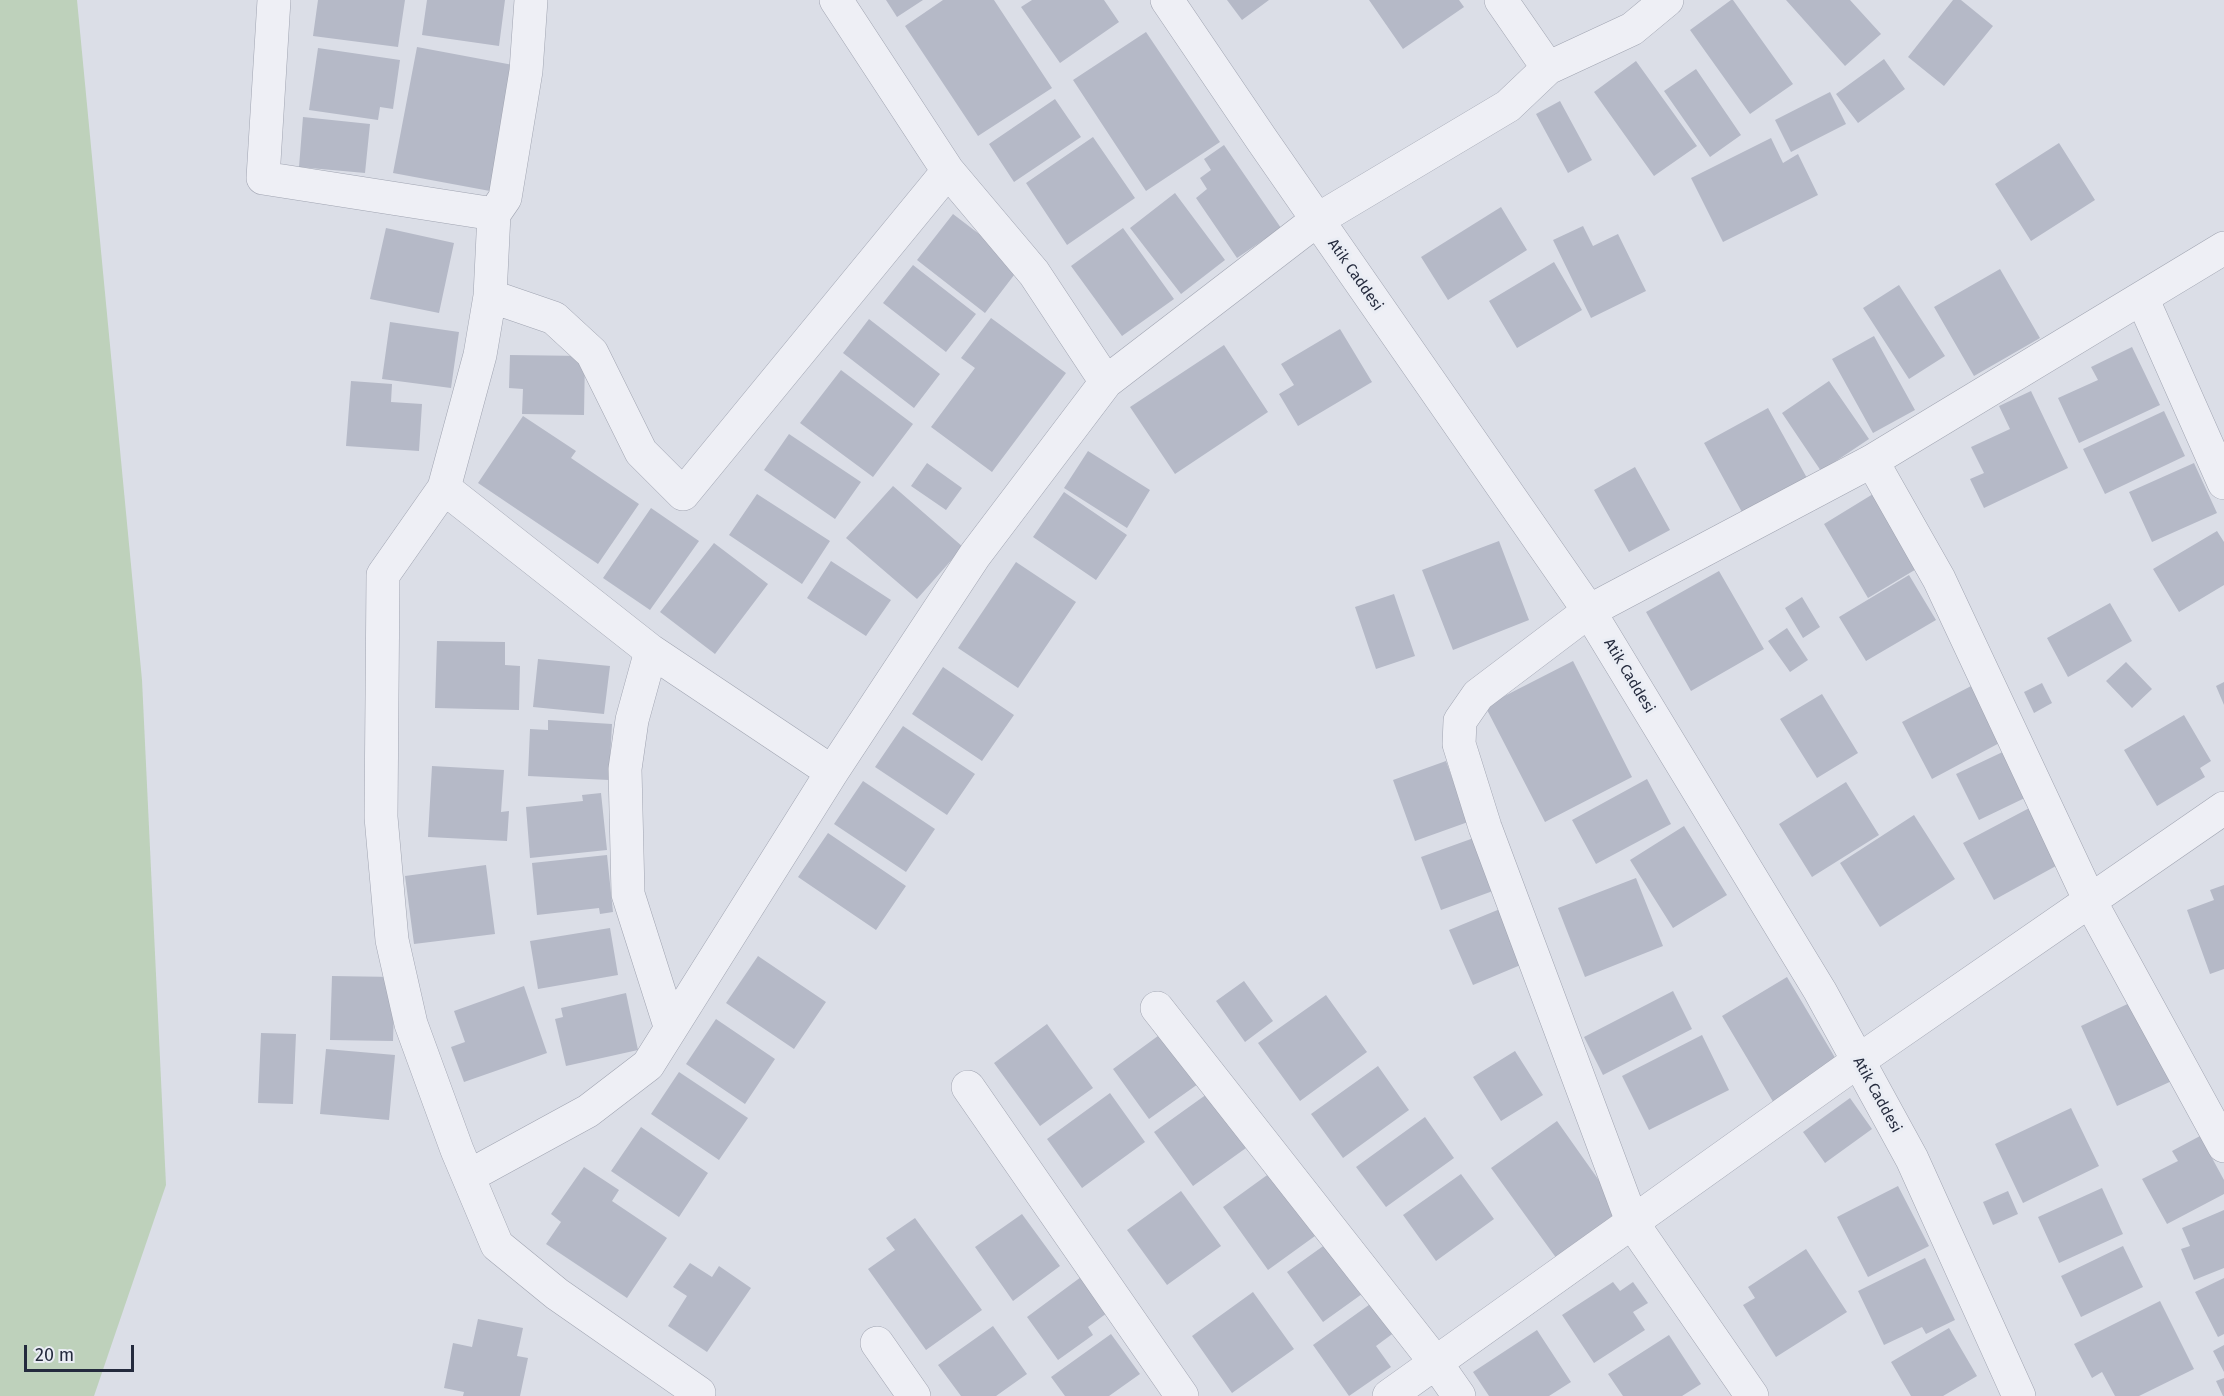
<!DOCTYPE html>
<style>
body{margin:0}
#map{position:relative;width:2224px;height:1396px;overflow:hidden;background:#dbdee7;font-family:"Fira Sans",sans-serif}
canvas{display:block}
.scale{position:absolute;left:24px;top:1345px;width:110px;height:27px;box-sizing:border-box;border:3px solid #242a3d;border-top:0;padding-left:8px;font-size:18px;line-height:21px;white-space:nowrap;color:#242a3d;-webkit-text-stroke:4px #eaedf4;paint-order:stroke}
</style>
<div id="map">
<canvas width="2224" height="1396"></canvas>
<div class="scale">20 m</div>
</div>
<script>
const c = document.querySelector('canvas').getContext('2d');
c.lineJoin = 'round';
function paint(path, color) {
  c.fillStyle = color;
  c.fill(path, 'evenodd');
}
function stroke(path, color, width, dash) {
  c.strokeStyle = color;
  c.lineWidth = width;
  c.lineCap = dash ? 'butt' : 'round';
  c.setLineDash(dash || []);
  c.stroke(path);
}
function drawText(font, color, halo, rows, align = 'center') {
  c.font = font + ' "Fira Sans",sans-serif';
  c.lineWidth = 6;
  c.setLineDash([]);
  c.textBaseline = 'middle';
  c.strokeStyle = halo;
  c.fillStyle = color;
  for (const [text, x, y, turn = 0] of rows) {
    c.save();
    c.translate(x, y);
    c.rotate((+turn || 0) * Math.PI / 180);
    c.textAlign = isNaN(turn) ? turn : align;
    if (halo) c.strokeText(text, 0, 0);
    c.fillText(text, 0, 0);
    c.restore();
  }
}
paint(new Path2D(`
 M0,0H77L142,680L166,1185L94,1396H0Z`), '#bed1bb');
paint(new Path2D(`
 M318,0H405L398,47L313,36Z
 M427,0H505L499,46L422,35Z
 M886,0H923L897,17Z
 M943,0H994L1052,88L978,136L905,26Z
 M1032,0H1104L1119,22L1060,63L1021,7Z
 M1227,0H1269L1242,20Z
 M1369,0H1459L1464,7L1403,49Z
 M1731,0H1733L1793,84L1750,114L1690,30Z
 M1786,0H1850L1881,34L1845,66Z
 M1953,0H1961L1993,26L1944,86L1908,57Z
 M1146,32L1220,142L1146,191L1073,80Z
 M417,47L513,65L490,191L393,173Z
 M318,48L400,60L393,109L380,107L378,120L309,110Z
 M1884,59L1905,89L1858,123L1836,94Z
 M1636,61L1697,146L1654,176L1594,92Z
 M1696,69L1741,135L1710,157L1664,91Z
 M1830,92L1846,124L1791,152L1775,120Z
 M1055,99L1081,137L1014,182L989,144Z
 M1560,101L1592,160L1568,173L1536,114Z
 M303,117L370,124L365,173L299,167Z
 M1093,137L1135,198L1067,245L1026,183Z
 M1771,138L1783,163L1798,154L1818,195L1723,242L1691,178Z
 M2059,143L2095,200L2031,241L1995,184Z
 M1224,145L1281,228L1237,258L1196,198L1207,189L1200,178L1211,170L1204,159Z
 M1175,193L1225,260L1181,294L1130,228Z
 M1501,207L1527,250L1448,300L1421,257Z
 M953,214L1021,266L985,313L917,260Z
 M1583,226L1593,246L1618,234L1646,291L1591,318L1553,240Z
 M386,228L454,243L439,313L370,299Z
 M1123,228L1174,299L1122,336L1071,266Z
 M1554,262L1582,310L1517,348L1489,301Z
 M913,265L976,314L946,352L883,303Z
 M2000,269L2040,338L1974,376L1934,307Z
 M1899,285L1945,356L1909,379L1863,308Z
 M991,318L1066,373L992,472L931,427L975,368L961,358Z
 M869,319L940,374L914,408L843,353Z
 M390,322L459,332L451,388L382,379Z
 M1340,329L1372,382L1298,426L1279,394L1294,385L1281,364Z
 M1874,336L1915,410L1873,433L1832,359Z
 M1224,345L1268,412L1175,474L1130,407Z
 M2132,347L2160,405L2079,443L2058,398L2098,380L2091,367Z
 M510,355L585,356L584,415L522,414L523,389L509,388Z
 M841,370L913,424L873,477L800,423Z
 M351,381L392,384L391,402L422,404L419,451L346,446Z
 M1829,381L1869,439L1821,471L1782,413Z
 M2031,391L2068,468L1984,508L1970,479L1984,473L1971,447L2010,429L1999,406Z
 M1768,408L1807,478L1743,514L1704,443Z
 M2164,411L2185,456L2105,494L2083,449Z
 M523,416L576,451L571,458L639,504L598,564L478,483Z
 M789,434L861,482L835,519L764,470Z
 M1088,451L1150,490L1127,528L1064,488Z
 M927,463L962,488L946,510L911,486Z
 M2194,463L2217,513L2152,542L2129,492Z
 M1635,467L1670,530L1629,552L1594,490Z
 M893,486L963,547L917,599L846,538Z
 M1064,492L1127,535L1096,580L1033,537Z
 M757,494L830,541L802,584L729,535Z
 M1873,494L1918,568L1868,598L1824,524Z
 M651,508L699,541L650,610L603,578Z
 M2217,531L2224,542V585L2179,612L2153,569Z
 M1499,541L1529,620L1453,650L1422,570Z
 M714,543L768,584L715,654L660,612Z
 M831,561L891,600L866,636L807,598Z
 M1016,562L1076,602L1018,688L958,648Z
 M1719,571L1764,649L1691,691L1646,612Z
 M1909,575L1936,620L1866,661L1839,617Z
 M1394,594L1415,656L1376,669L1355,607Z
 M1802,597L1820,627L1803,638L1785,608Z
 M2110,603L2132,641L2068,677L2047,638Z
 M1787,628L1808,660L1790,672L1768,641Z
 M437,641L505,642V665L520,666L519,710L435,708Z
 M538,659L610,666L604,714L533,707Z
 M1573,661L1632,777L1545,822L1485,706Z
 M2126,662L2152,689L2132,708L2106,681Z
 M943,667L1014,715L982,761L912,714Z
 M2224,682V705L2216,686Z
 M2042,683L2052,703L2034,713L2024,692Z
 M1975,684L2005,740L1932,779L1902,722Z
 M1822,694L1858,753L1817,778L1780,719Z
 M2184,715L2211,761L2200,768L2205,777L2157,806L2124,750Z
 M548,720L612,724L609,780L528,776L530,729L548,730Z
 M903,726L975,774L947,815L875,767Z
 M2009,749L2031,795L1979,820L1956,774Z
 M1446,761L1468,822L1415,841L1393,780Z
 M432,766L504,770L501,812L509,811L507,841L428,837Z
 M1647,779L1671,824L1596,864L1572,820Z
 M863,781L935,829L906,872L834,824Z
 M1846,782L1879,835L1812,877L1779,824Z
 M601,793L607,850L530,858L526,807L583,801L582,795Z
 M2035,805L2065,861L1994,900L1963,843Z
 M1914,815L1955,879L1880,927L1840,863Z
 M1684,826L1727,895L1673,928L1630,860Z
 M828,833L906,886L876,930L798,877Z
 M1482,835L1501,888L1441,910L1421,857Z
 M607,855L613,912L600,914L599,908L537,915L532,863Z
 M486,865L495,934L414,944L405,876Z
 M1636,878L1663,946L1585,977L1558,908Z
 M2224,885V969L2210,974L2187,910L2214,900L2210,890Z
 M1500,909L1523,964L1473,985L1449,930Z
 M610,928L618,975L538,989L530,941Z
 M758,956L826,1002L794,1049L726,1003Z
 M332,976L395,977L393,1041L330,1040Z
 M1787,977L1840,1066L1775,1105L1722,1016Z
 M1244,981L1273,1021L1245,1042L1216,1001Z
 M524,986L547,1053L464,1082L451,1047L465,1042L454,1011Z
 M1673,991L1692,1029L1603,1075L1584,1037Z
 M626,993L638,1050L566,1066L555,1019L563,1017L561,1008Z
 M1326,995L1367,1052L1300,1101L1258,1043Z
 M2138,999L2174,1080L2117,1106L2081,1026Z
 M716,1019L775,1059L745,1104L686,1064Z
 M1047,1024L1093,1088L1040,1126L994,1063Z
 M261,1033L296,1034L293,1104L258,1103Z
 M1162,1033L1198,1084L1149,1119L1113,1069Z
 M1702,1035L1729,1090L1649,1130L1622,1076Z
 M326,1049L395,1055L389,1120L320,1114Z
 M1515,1051L1543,1095L1501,1121L1473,1077Z
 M1378,1066L1409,1110L1343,1158L1311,1114Z
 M679,1072L748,1118L719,1160L651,1114Z
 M1110,1093L1145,1142L1082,1188L1047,1139Z
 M1207,1094L1246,1148L1193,1186L1154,1132Z
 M1850,1098L1872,1129L1825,1163L1803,1132Z
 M2071,1108L2099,1166L2023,1203L1995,1144Z
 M1425,1117L1454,1158L1386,1207L1356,1167Z
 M1557,1121L1622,1213L1557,1259L1491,1168Z
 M641,1127L708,1173L679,1217L611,1171Z
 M2200,1136L2224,1180V1194L2167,1224L2142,1179L2178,1161L2172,1151Z
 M584,1167L619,1190L612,1201L667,1238L627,1298L546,1244L561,1222L551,1214Z
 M1270,1173L1315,1236L1268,1270L1223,1207Z
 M1461,1174L1494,1219L1436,1261L1403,1215Z
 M1898,1186L1929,1246L1868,1277L1837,1217Z
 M2102,1188L2123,1234L2059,1263L2038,1217Z
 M1181,1191L1221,1246L1167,1285L1127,1230Z
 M2008,1191L2018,1214L1993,1225L1983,1202Z
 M2224,1210V1268L2194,1280L2181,1249L2190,1246L2182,1228Z
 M1022,1214L1060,1266L1013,1301L975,1247Z
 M915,1218L982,1310L926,1350L868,1269L895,1250L886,1238Z
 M1326,1244L1362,1294L1323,1322L1287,1272Z
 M2123,1246L2143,1287L2081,1317L2061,1276Z
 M1806,1249L1847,1312L1776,1357L1743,1305L1755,1298L1748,1287Z
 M1925,1258L1955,1320L1926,1334L1922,1327L1884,1345L1858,1291Z
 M690,1263L712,1277L719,1266L751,1288L707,1352L668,1326L687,1296L673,1287Z
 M1081,1277L1107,1313L1088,1327L1093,1335L1058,1360L1027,1317Z
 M2224,1278V1334L2218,1337L2195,1292Z
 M1613,1282L1620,1291L1633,1282L1648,1303L1633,1312L1645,1330L1594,1363L1562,1315Z
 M1253,1292L1294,1349L1232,1393L1192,1336Z
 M2160,1301L2194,1369L2139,1396H2115L2102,1372L2092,1378L2074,1344Z
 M1373,1302L1395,1332L1376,1346L1391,1367L1349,1396L1313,1345Z
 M478,1319L523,1328L517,1356L528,1358L520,1396H463L464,1392L444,1388L453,1343L472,1347Z
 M993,1326L1027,1374L996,1396H961L938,1365Z
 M1949,1328L1977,1376L1943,1396H1911L1891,1362Z
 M1537,1330L1571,1382L1549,1396H1489L1473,1372Z
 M1111,1334L1140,1374L1109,1396H1065L1051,1377Z
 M1669,1335L1701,1384L1682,1396H1623L1608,1374Z
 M2224,1345V1372L2213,1351Z
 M2224,1378V1396H2223L2216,1381Z`), '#b5b9c7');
const minor = new Path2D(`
 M274,0L263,178L494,214
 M531,0L526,71L505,198L494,214L490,296L480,355L444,488L383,575L381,817L392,940L411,1024L457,1150L497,1245L557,1294L699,1393
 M836,0L948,171L1034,273L1106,382
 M1167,0L1262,140L1589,611L1820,991L1912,1159L2019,1396
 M1501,0L1548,68
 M490,296L554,318L592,353L641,452L683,494L948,171
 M2142,298L2224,483
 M1872,461L1939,579L2090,901L2224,1146
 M444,488L651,651
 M1157,1008L1436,1363L1459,1396
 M670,1026L628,894L625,769L632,720L651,651L832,772
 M968,1087L1182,1396
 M469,1176L588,1111L648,1065L832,772L975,555L1106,382L1317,220L1508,106L1548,68L1632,29L1667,0
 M877,1343L914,1396
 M1389,1396L1858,1061L2224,808
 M1752,1396L1633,1224L1485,827L1459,744L1460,721L1478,695L1589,611L1872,461L2224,248`);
stroke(minor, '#a0a4b1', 34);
stroke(minor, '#eeeff5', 33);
drawText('15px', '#242a3d', '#eaedf4', [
 ["Atik Caddesi",1355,275,55],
 ["Atik Caddesi",1629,676,59],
 ["Atik Caddesi",1877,1095,61]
]);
</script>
